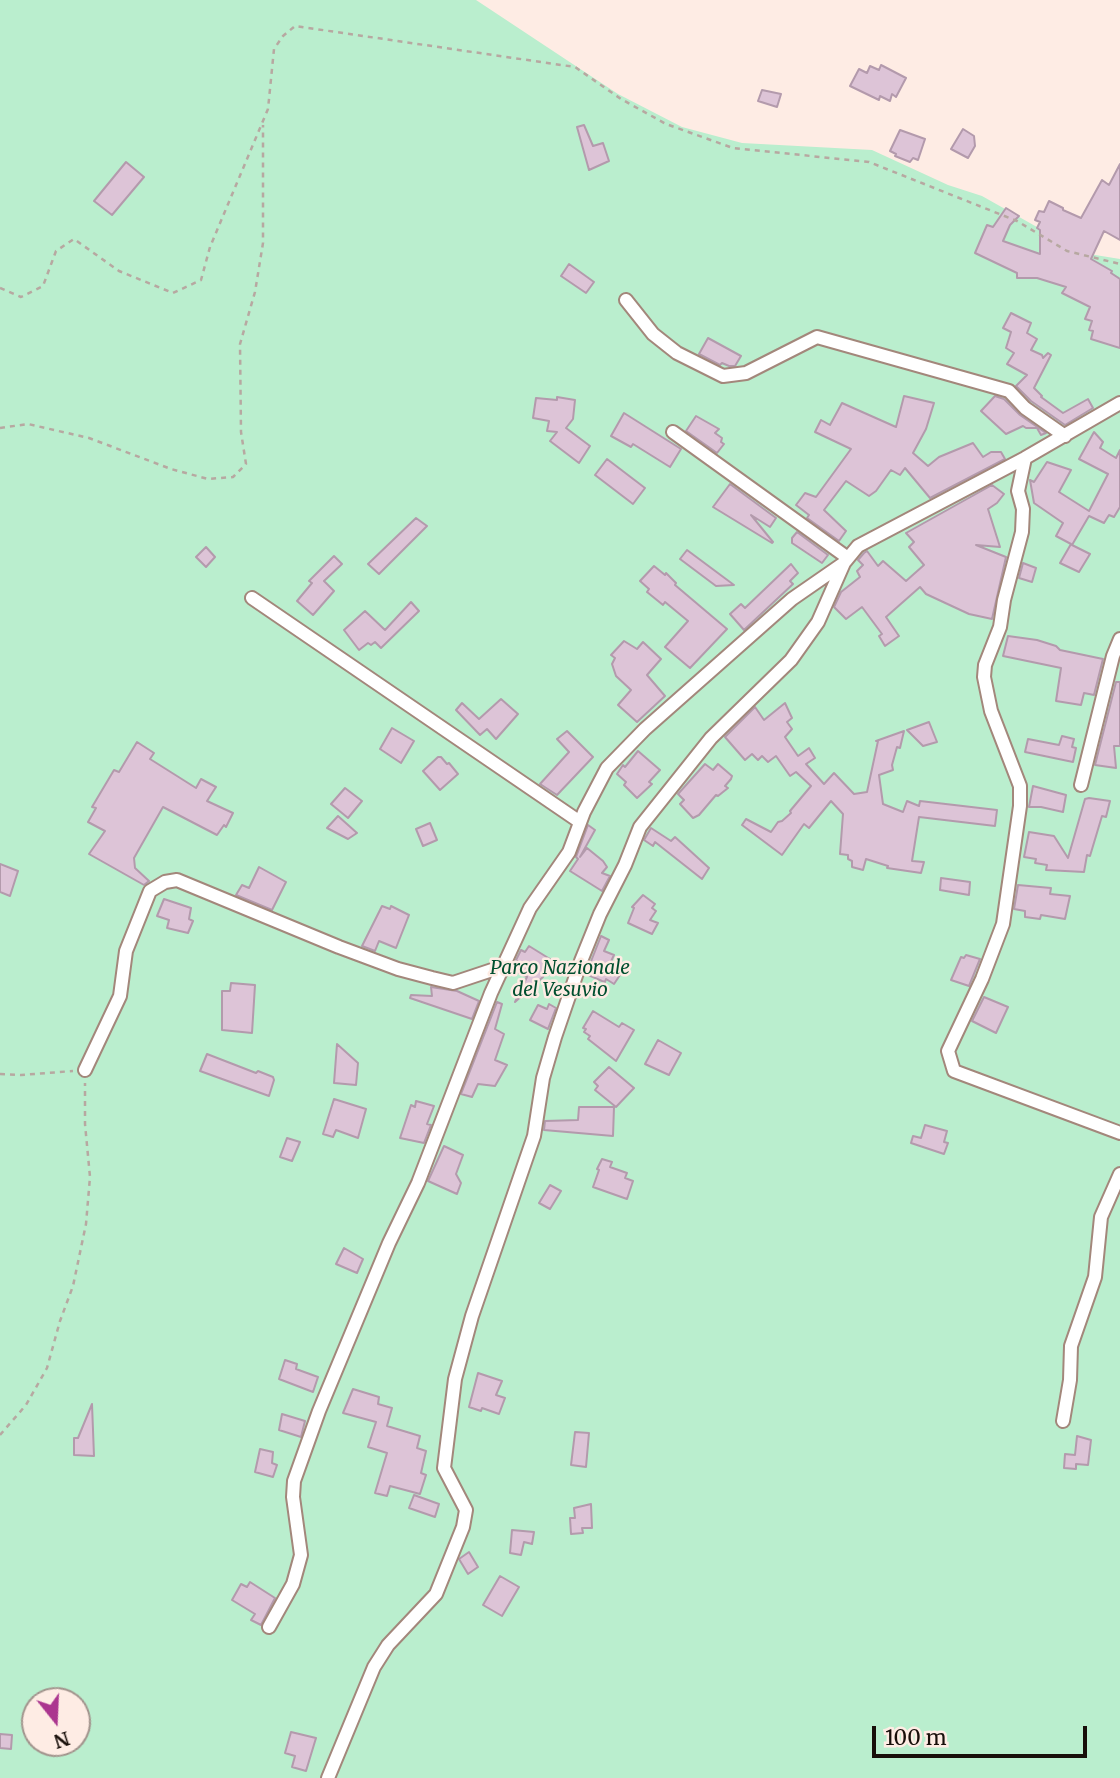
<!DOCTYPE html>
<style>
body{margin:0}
#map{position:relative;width:1120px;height:1778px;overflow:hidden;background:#feece4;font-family:Merriweather,serif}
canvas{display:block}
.north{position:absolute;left:21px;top:1687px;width:70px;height:70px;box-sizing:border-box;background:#feece4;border:2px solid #a2948d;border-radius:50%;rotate:162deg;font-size:19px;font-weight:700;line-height:28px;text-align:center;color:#180f0a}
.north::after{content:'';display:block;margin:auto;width:24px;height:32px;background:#ab368f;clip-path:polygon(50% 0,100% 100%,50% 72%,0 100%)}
.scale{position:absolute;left:872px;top:1726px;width:215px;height:32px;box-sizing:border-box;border:4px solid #180f0a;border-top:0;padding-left:9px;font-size:21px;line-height:24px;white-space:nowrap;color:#180f0a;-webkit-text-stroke:5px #feece4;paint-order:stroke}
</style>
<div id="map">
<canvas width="1120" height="1778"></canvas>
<div class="north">N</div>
<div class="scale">100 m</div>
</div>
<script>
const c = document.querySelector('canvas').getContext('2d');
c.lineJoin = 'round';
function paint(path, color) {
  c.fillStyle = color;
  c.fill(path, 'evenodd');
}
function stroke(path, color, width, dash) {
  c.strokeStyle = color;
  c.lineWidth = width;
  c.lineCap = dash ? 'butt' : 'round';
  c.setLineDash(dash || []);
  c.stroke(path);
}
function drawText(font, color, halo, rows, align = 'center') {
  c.font = font + ' Merriweather,serif';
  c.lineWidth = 5;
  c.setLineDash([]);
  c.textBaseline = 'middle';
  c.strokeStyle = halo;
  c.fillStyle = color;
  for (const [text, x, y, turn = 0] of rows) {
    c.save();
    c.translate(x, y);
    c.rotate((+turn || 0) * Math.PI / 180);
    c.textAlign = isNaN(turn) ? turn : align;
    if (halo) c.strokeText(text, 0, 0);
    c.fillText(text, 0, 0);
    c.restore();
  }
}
paint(new Path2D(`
 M0,0H476L618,94L682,127L742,143L872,150L948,185L982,196L1083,253L1120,259V1778H0ZM35,1701H77V1743H35Z`), '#baeece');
const building = new Path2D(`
 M881,65L906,78L896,97L892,94L890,101L880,96L879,100L850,86L859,69L867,73L870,66L879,70Z
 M762,90L781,94L777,107L758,101Z
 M584,125L593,146L603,143L609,161L589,170L577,127Z
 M963,129L974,136L975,146L968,158L951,149Z
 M900,130L925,139L918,160L913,158L910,162L895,156L896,154L890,151Z
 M126,162L144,177L112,215L94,201Z
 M1120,164V240L1104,231L1091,259L1112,271L1111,273L1120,279V348L1091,339L1093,331L1089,330L1092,321L1085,319L1090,307L1062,293L1066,287L1037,278H1017V273L975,253L987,225L993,227L1006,208L1019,216L1010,225L1003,241L1040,254V230L1037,228L1040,222L1035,220L1039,211L1044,212L1049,201L1063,208V210L1081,218L1102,180L1109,185Z
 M569,264L594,282L586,293L561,276Z
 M1011,313L1031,323L1027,333L1037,339L1031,350L1042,355L1043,358L1048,353L1051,355L1034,388L1042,396L1041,397L1063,413L1088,399L1093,408L1065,425L1031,401L1016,386L1027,375L1007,364L1014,353L1006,348L1011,332L1003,328Z
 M708,338L741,356L735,366H729L722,363L720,365L699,354Z
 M904,396L934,403L926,429L913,453L928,466L939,457L973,443L983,457L991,452H1001L1005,459L930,498L905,468L900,475L891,470L876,491L869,496L846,481L824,510L846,531L839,541L807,518L809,515L796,505L805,493L816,497L851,449L815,432L821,420L830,425L842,403L896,427Z
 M995,396L1004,399L1020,415L1046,433L1041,435L1037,428H1026L1023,426L1006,434L981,411Z
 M557,397L575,400L573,419L566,428L590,446L579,463L550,441L557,432L547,431L549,421L533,418L536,398L557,400Z
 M624,413L681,449L670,467L633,444L631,447L611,436Z
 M696,416L719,429L715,433L722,438L721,442L724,444L717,453L686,431Z
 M1094,432L1103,442L1100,448L1116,458L1120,450V507L1114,517L1109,515L1104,523L1089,516L1072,545L1090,554L1079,572L1060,563L1071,544L1056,536L1063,523L1034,503L1030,480L1034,482L1047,462L1071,470L1059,492L1089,511L1108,474L1079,459Z
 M607,459L645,488L633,504L595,475Z
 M730,484L776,518L770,527L751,515L773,542L772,543L713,507Z
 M992,485L1004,494L997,503L988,509L1000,547L976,545L1006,557L992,619L969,614L926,594L920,587L886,617L899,636L885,646L879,636L882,634L862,607L846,619L834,607L841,592L860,577L857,571L863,565L858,560L864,553L867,551L878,566L883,561L906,581L924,565L909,547L914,542L906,533Z
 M416,518L427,526L379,574L368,564Z
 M797,532L828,555L822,563L792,543V538Z
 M206,547L215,557L206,567L196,557Z
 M687,550L734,585L716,586L680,559Z
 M334,556L342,564L324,581L334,591L313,615L297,601L312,583L309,581Z
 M1023,563L1036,568L1032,582L1019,578Z
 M791,564L798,573L790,581L793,584L744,630L730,614L741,604L745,608Z
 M654,566L665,575L666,573L676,583L675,585L727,629L690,668L665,647L688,621L665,602L663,605L647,592L649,589L640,581Z
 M411,602L419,611L381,648L375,642L371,645L368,643L359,650L344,630L365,611L385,630Z
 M1008,636L1037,640L1056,646L1060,650L1103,659L1094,695L1084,693L1081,705L1056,701L1061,668L1003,656Z
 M624,641L637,649L643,642L661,659L647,675L665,696L637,722L618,705L631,690L616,676L612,664L615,658L611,655Z
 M1116,682H1120V746H1114L1116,768L1095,765Z
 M501,699L518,714L496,739L487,729L480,735L456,710L462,703L479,719Z
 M785,703L792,718L787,722L792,729L785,737L798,756L809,748L815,758L806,764L824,784L834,773L854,794L867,792L878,741H876L904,731L900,748L897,747L892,765L893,770L879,775L883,804L903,812L907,801L919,806L920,801L997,810L995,826L919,817L912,861L924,862L921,873L887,868L888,866L866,859L863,870L852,867V861L848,859V855L840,854L843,814L831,801L809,828L804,824L782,855L742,825L746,819L771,832L778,822L782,821L791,813L790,811L811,786L796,772L790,776L776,756L768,762L762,756L758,760L752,754L745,760L725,737L755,707L764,720Z
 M929,722L937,742L923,746L907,730Z
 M392,728L414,741L401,763L380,749Z
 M567,731L593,757L557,795L540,784L569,752L557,739Z
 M1062,736L1074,739L1072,747L1076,748L1073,762L1025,752L1028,739L1059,745Z
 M137,742L154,753L150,759L196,788L201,779L216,787L207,801L233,813L226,827L224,825L217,835L163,807L134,858L135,868L149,881L144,885L89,854L105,831L88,822L96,808L92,807L114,770L119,772Z
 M638,751L660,770L649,782L652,784L637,798L624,785L626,782L617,774L623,765L625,767Z
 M438,757H441L447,764L449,763L458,774L440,790L423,771Z
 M705,764L713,770L718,764L732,776L731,779L725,786L728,788L718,796L716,795L699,815L693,818L680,804L684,800L678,794Z
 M1033,786L1066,795L1063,812L1041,807H1029Z
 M345,788L362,801L348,818L331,804Z
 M1089,798L1110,801L1106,817L1102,816L1090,856L1087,855L1084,872L1046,870L1047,865L1035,863L1036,859L1024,857L1029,832L1054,836L1068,858L1085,799Z
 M338,816L357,833L348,839L327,828Z
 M430,823L437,840L423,846L416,829Z
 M588,825L595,830L580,857L587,848L603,861L607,867L602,873L610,876L602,891L570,871L578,859L576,857Z
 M651,828L671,841L675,837L709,868L702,879L655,842L653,846L644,840Z
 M0,864L18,871L10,896L0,892Z
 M259,867L286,882L272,910L236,895L242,885L249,888Z
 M941,878L970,882L969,895L940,890Z
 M1018,885L1051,888L1050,894L1070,896L1065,919L1041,915L1040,919L1025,917V911L1014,909Z
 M643,895L655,904L652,908L656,911L650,920L658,923L652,934L628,923L634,908L632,907Z
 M164,899L191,908L189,919L193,921L188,933L167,928L169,920L157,916Z
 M382,906L390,909L391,906L409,915L396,948L379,941L375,951L362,946Z
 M601,936L609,940L604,951L614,955L608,968L620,975L614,984L606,979L605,982L602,981L586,974Z
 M529,946L558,964L552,975L545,972L543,977L515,1002L527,977L519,973L521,971L516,967L518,962L516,960L521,950L525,952Z
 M966,955L980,959L969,986L951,980L961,957L964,958Z
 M231,983L255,985L252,1033L222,1030V991H230Z
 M431,987L457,991L479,1001L472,1019L410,998L411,995L432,996Z
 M984,997L1008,1007L996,1033L972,1021Z
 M497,1002L502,1004L495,1029L504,1034L495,1060L507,1065L495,1086L478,1084L472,1097L461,1094Z
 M549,1004L556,1008L548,1029L530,1020L538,1005L547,1009Z
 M593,1011L619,1027L622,1023L634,1030L616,1061L588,1039L590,1036L584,1032L586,1029L583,1028Z
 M658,1040L681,1053L669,1075L645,1064Z
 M337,1044L358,1063L356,1085L334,1083Z
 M207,1054L256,1073L258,1071L273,1077L274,1080L269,1096L200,1071Z
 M609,1067L634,1088L616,1107L595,1090L598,1086L594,1082Z
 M334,1099L366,1109L358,1138L336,1130L333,1137L323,1134Z
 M416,1101L434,1106L427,1124L431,1125L424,1143L400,1138L411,1105L415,1107Z
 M579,1107H614L613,1136L544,1130L545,1121L578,1120Z
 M925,1125L947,1131L944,1142L948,1143L944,1154L911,1143L913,1136L921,1138Z
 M287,1138L300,1142L292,1161L280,1157Z
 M444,1146L463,1155L456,1174L461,1183L457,1194L428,1181Z
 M602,1159L612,1162L610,1167L627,1173L625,1178L633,1181L627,1199L593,1187L599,1170L597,1169Z
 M550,1185L561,1191L550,1209L539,1203Z
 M344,1248L363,1259L357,1273L336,1264Z
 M285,1360L297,1364L296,1369L318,1377L313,1392L279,1379Z
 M478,1373L502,1381L496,1395L505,1398L499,1414L482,1408L481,1411L469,1407Z
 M353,1389L379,1397L378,1404L392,1408L387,1426L420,1436L417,1448L426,1451L421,1473L426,1475L420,1494L390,1486L387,1496L375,1493L387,1453L368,1447L376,1422L343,1413Z
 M92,1404L94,1456L74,1455V1438H78Z
 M282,1414L305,1421L301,1437L279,1430Z
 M575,1432L589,1433L586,1467L571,1465Z
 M1077,1436L1091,1440L1088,1465L1076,1464V1469L1064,1468L1065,1454L1075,1455Z
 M260,1449L273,1452L272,1463L277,1465L273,1477L255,1472Z
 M414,1495L439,1504L435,1517L409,1508Z
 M591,1504L592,1528H582L583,1533L571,1534L570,1518H575L574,1508Z
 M512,1530L534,1532L532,1544L524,1542L521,1555L510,1553Z
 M469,1552L478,1567L468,1574L459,1559Z
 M500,1576L519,1587L502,1616L483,1605Z
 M250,1582L275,1598L261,1625L251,1620L255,1614L232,1600L241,1584L247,1587Z
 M291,1732L316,1738L306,1771L292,1767L295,1756L285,1753Z
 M0,1734L12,1735L11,1749L0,1748Z`);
paint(building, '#ddc4d7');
stroke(building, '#b39aac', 2);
const minor = new Path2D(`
 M626,300L653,334L677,353L723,376L746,373L817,337L1009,391L1025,408L1065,436
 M673,432L848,558
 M1025,458L1018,491L1023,509L1022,532L1004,600L1000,627L985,665L984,677L991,711L1020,786V806L1003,924L982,979L948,1051L954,1071L1120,1133
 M252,598L580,822
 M1081,785L1113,656L1120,639
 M85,1070L120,996L126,951L150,891L165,882L177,880L339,947L398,969L432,978L453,983L504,966
 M1063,1421L1070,1380L1071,1346L1095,1277L1101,1217L1120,1174
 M269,1627L293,1584L301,1555L293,1497L294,1481L319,1411L389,1243L418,1183L491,993L530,908L569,852L584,812L607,768L645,729L792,599L844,563
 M328,1778L374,1667L388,1645L436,1594L463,1527L466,1510L444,1468L455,1379L472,1316L534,1136L543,1078L555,1037L581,961L600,914L625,865L640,827L711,738L791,660L818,622L844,563L858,546L1025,458L1120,403`);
stroke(minor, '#a3877b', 16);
stroke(new Path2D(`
 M0,288L21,297L43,286L56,251L74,239L119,271L173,293L201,280L210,247L268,109L274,49L283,36L295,26L575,67L621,99L666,124L733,148L869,162L1017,221L1067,251L1120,264
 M0,428L28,424L89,438L171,469L208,479L233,477L246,464L241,432L240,344L255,292L263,243V125
 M0,1074L21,1075L73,1071
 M0,1435L26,1405L47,1368L60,1321L73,1286L86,1224L90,1177L85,1124V1083`), '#b7a8a1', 2.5, [5, 5]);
stroke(minor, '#fff', 12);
drawText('italic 19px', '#004f2f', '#feece4', [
 ["Parco Nazionale",560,969],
 ["del Vesuvio",560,991]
]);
</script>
